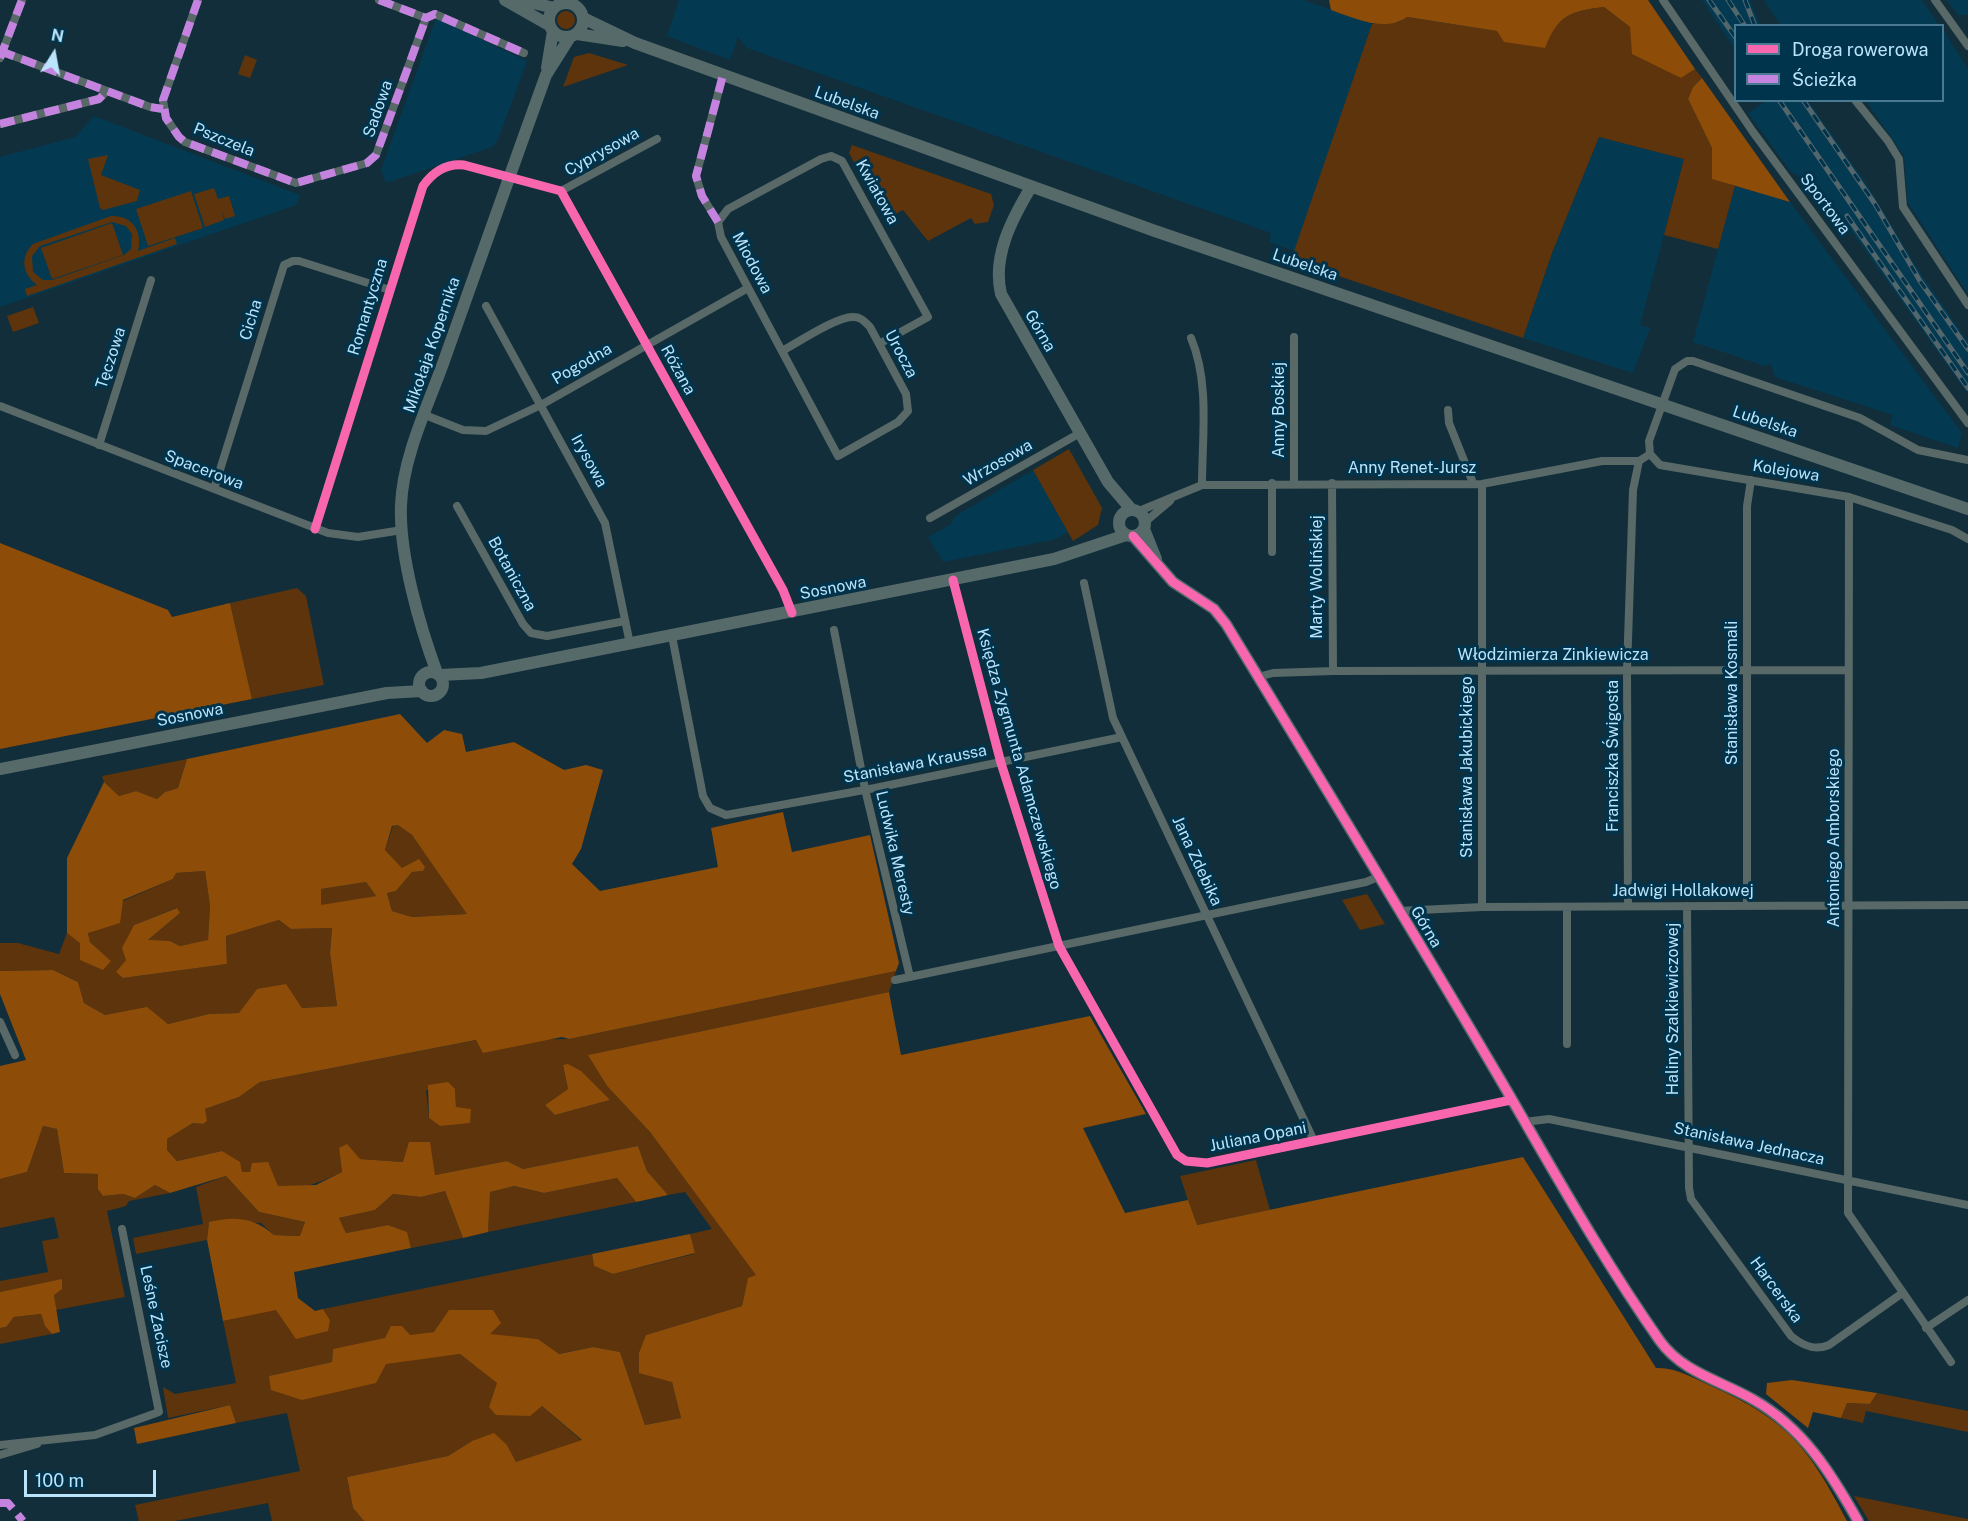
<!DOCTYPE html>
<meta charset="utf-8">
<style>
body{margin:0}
#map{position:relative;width:1968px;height:1521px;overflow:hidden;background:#122e3a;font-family:"Public Sans",sans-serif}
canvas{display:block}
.legend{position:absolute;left:1734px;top:24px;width:210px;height:78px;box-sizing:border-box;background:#00344c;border:2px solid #4a7a92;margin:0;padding:8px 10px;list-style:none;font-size:18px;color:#bae3fc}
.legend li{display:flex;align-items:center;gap:12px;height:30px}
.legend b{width:30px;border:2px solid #4a7a92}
.north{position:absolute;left:24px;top:24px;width:60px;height:60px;-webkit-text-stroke:4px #00344c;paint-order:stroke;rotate:11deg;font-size:16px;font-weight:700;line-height:24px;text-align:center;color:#bae3fc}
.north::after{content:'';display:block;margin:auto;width:21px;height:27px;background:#bae3fc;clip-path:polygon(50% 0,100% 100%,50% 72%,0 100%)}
.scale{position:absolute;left:24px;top:1470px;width:132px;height:27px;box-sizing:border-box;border:3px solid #bae3fc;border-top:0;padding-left:8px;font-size:18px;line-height:21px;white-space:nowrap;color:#bae3fc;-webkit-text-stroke:4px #00344c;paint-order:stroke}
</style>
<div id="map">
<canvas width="1968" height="1521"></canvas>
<ul class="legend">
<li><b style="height:8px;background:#f766af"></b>Droga rowerowa</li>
<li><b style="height:8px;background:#c483df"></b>Ścieżka</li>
</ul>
<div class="north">N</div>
<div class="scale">100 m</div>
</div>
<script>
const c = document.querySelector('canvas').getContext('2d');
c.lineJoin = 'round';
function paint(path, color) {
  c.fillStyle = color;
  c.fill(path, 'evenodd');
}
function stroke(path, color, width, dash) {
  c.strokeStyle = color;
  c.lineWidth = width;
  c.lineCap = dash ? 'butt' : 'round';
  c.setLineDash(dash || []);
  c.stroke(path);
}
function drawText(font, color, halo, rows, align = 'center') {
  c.font = font + ' "Public Sans",sans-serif';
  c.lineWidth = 6;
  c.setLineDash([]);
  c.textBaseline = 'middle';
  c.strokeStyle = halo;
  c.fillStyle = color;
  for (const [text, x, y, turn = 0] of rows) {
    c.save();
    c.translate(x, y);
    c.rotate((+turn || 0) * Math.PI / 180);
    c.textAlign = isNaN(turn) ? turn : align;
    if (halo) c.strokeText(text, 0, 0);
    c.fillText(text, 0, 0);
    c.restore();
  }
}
paint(new Path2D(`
 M679,0H1303L1372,24L1295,251L1269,242L1271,233L747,48L738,37L730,60L667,36Z
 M1702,0H1750L1760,25L1736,26L1735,49Z
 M1764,0H1922L1939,25H1781Z
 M1947,0H1968V15H1958Z
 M436,18L527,61L498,140L492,147L386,183L381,170Z
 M1943,30L1968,69V294L1908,203L1904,156L1866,101L1942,100Z
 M1766,101H1808L1867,185L1917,268L1968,342V394L1819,186L1791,172L1748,113Z
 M94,116L300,195L296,205L0,307V157L75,137Z
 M1599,137L1684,159L1640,325L1650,328L1633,373L1523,338L1552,253Z
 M1735,186L1790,202L1962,433L1958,448L1890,425L1893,415L1775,377L1771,364L1765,366L1693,342Z
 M1033,470L1068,532L1056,539L943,562L928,537L951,524L954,517Z`), '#033a52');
paint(new Path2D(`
 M1604,7L1630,27L1680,78L1695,69L1702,78L1693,87L1688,99L1712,148V178L1735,186L1718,249L1664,235L1684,159L1599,137L1552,253L1523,338L1291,260L1372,24L1399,22L1406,17L1498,31L1544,48C1558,15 1570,11 1604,7Z
 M557 20a9 9 0 1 1 18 0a9 9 0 1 1-18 0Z
 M589,53L628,65L563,87L574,57Z
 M245,55L257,60L250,78L238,74Z
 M852,145L991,194L994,205L988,222L975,224L971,218L928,241L903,210L884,219L849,153Z
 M108,155L101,175L140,190L137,201L103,210L100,208L88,159Z
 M214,188L218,199L229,196L235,216L225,219L222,212L224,220L205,227L194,194Z
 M191,191L203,228L148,246L136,209Z
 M111,216C132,215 143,231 138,251L175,238L177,244L27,296L25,289L37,285C23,274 19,258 33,244ZM112,222L126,226L132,234L131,249L124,255L52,280H43L33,272L32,256L40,246Z
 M112,223L123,255L52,279L41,248Z
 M33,307L39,323L13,332L7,316Z
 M1069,449L1102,508L1098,525L1073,541L1033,470Z
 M297,588L306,596L324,685L252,699L230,603Z
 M187,759L178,788L165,792L157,799L136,791L119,796L104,782L102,776Z
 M398,825L412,835L468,914L412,917L392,911L387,893L396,891L412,872L423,871L402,868L385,850L393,826Z
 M205,871L210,906L208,941L180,946L170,941H147L180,913L176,908L134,925L126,960L117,972L123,978L227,964L226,936L279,920L291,929L332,928L330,953L337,1006L302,1008L257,989L240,1013L209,1014L168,1024L147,1008L105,1015L84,1003L78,982L53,970L0,971V943H18L59,954L67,933L111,961L90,942L88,933L123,901L173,879L176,873Z
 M366,882L376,896L321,906V889Z
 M1367,894L1385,924L1360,930L1342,900Z
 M896,971L889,992L589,1055L607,1086L650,1132L757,1275L748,1279L742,1306L646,1335L672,1382L681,1418L645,1425L620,1352L593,1347L558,1354L538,1339L434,1332L333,1349L332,1362L269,1376L460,1354L498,1383L489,1407L542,1406L582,1441L516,1463L507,1445L472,1441L448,1456L347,1477L353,1508L364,1521H272L268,1503L175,1521H139L135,1505L300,1471L287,1413L236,1423L230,1405L168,1418L163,1387L175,1394L236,1383L223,1321L276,1309L330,1320L323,1309L592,1254L594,1266L613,1274L694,1254L690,1234L712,1229L685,1192L668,1195L647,1171L638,1146L523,1169L507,1161L435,1175L403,1162L360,1159L339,1148L342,1172C323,1181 300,1192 277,1186C264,1183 256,1171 242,1172L222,1151L177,1161L167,1150V1139L193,1123L203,1124L206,1121L205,1109L239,1097L260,1082L477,1040L569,1039ZM563,1065L610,1100L555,1115L545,1105L568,1089ZM455,1089L456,1108L441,1126L429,1118L426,1090Z
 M43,1126L57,1129L64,1173L99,1174L103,1196L123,1194L135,1198L155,1185L170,1193L129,1201L126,1206L107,1211L125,1297L56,1310L54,1295L62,1280L0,1292V1281L48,1272L42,1241L59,1238L54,1217L0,1228V1179L27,1172Z
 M1256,1160L1270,1210L1196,1225L1180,1176Z
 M226,1176L259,1212L305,1222L301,1236L274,1235L261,1223L209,1222L207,1240L136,1254L133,1238L203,1224L196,1187Z
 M617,1178L636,1202L488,1232L489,1192L513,1186L544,1193Z
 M445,1191L463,1238L411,1248L406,1232L388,1225L346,1233L339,1218L375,1210L393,1194L421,1197Z
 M41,1314L45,1326L52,1334L0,1344V1328L6,1327L14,1317Z
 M1877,1393L1968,1411V1432L1866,1411L1863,1423L1841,1418L1847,1403L1870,1404Z
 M1854,1496L1968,1519V1521H1869Z`), '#5d340b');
paint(new Path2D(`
 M1329,0H1648L1695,69L1681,78L1632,54L1630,27L1604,7C1570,11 1558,15 1545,48L1504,42L1497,31L1407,17C1385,33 1354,18 1331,10Z
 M1702,78L1790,202L1712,179V148L1688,99L1693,87Z
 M0,543L168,610L172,617L230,603L252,699L0,749Z
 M400,714L427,743L444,730L462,734L466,752L514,742L564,770L586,765L603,770L581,849L572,864L600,891L718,867L711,828L783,812L792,852L870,835L899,963L896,971L569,1039L562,1037L483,1053L476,1040L260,1082L239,1097L205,1109L207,1121L203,1124L193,1123L167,1139V1150L177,1161L222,1151L240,1162L242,1172H250L252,1163L268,1162L278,1186L316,1185L342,1172L339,1148L347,1144L360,1159L403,1162L409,1142H430L435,1175L507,1161L523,1169L638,1146L647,1171L668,1195L636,1202L617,1178L544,1193L514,1186L490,1192L488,1232L463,1238L445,1191L421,1197L393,1194L375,1210L339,1218L346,1233L388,1225L407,1232L411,1248L294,1272L298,1298L315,1311L323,1309L330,1320L328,1331L296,1339L276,1310L223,1321L207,1240L209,1222C234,1216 254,1217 274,1235L300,1236L305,1222L259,1212L226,1176L170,1193L155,1185L135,1198L123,1194L103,1196L98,1189V1174L64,1173L57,1129L43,1126L27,1172L0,1179V1066L26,1060L0,994V971L53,970L78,982L84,1003L105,1015L147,1007L168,1024L209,1014L239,1013L257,989L286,984L302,1008L337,1006L330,953L332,928L291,929L279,920L226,936L227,964L123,978L116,972L126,960L122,948L134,925L177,908L180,913L148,940L170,941L180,946L208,940L210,906L205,871L176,873L173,879L123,900L120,923L88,933L90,942L111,961L103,970L80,960V943L67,933V858L104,782L119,796L136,791L157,799L165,792L178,788L187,759ZM398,825L412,835L467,914L412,917L392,911L387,893L396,891L412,872L423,871L425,867L419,859L402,868L385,850L392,826ZM366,882L376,896L321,905V889Z
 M889,992L901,1055L1090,1016L1146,1114L1083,1128L1125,1213L1188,1200L1197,1225L1523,1157L1656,1368C1676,1367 1693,1378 1711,1386C1788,1420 1809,1448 1847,1521H364L353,1508L347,1477L448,1456L472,1441L494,1433L507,1445L516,1462L582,1440L542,1406L530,1416L496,1415L489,1407L497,1383L460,1354L386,1364L376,1383L302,1400L271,1390L269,1376L332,1362L333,1349L385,1338L391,1326H402L410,1335L434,1332L449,1310H493L501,1323L490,1334L538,1339L559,1354L593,1347L620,1352L645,1425L681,1418L672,1382L639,1373V1353L646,1335L742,1306L748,1278L756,1275L650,1132L607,1086L588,1055Z
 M568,1064L581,1071L610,1100L555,1115L545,1105L568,1089L563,1065Z
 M448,1082L455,1089L456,1107L471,1109L470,1123L440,1126L429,1118L428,1085Z
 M690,1234L695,1253L613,1274L594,1266L592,1254Z
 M62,1279V1289L54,1295L60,1332L52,1334L45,1326L41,1314L14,1317L6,1327L0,1328V1292Z
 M1792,1380L1877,1393L1870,1404L1847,1403L1841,1418L1813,1412L1808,1428L1766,1394L1767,1383Z
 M230,1405L236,1423L137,1444L134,1428Z`), '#8d4c08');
stroke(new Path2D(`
 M198,0L163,100L166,118L179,137L185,142L296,183L367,163L376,155L426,18
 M379,0L426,18L435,14L524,53
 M1663,0L1753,132L1968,423
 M1935,0L1968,46
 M0,51L150,107L163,109
 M0,58L22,0
 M723,75L696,176L702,196L718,222L721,237L838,456L898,422L908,411L906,394L870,327C865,322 861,317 854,317C839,315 797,343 782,351
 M1855,100L1888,141L1899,159L1903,207L1968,305
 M0,124L99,99L107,91
 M561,191L657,139
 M718,222L728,209L821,159L831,156L842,161L928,317L879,344
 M486,306L605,523L630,644
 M1294,337V483
 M1191,338C1210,383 1202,437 1202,485
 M0,406L328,533L358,537L402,530
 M1448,410L1449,423L1473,483
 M425,415L463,430L486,431L541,405L748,288
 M99,445L151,280
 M1968,460L1918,450L1860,418L1693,361H1687L1675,369L1649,441L1650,454L1660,465L1849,497L1952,530L1968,539
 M1272,483V552
 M1332,483L1333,671
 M214,489L284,265L293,261H299L390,290
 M1849,497L1848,1213L1951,1362
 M457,506L523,624L531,633L547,636L625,621
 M1139,511L1202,485L1482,484L1602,461H1639L1650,454
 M930,518L1080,433
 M1145,522L1170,501
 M315,529L423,186C433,172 446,163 464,165L561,191L783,590L792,613
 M953,580L1001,763L1059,946L1177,1155L1186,1161L1207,1163L1511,1100
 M1084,583L1113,718L1314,1141
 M834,630L865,789L910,977
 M672,636L703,796L710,808L726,815L875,788L1122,737
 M1258,677L1273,673L1333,671L1848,670
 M1747,905V506L1751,480
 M1628,906L1627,670L1633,490L1639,461
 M1687,906L1689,1188L1691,1199L1791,1336C1803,1346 1815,1351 1829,1345L1901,1294
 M1482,907V484
 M1567,907V1044
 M1399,911L1482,907L1968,905
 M895,980L1366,882L1378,877
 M0,1022L15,1055
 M1524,1122L1549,1119L1968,1205
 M1926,1328L1968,1300
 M0,1445L95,1435L159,1412L122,1229
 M0,1455L37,1444`), '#586967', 8);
stroke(new Path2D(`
 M505,0L549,25
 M521,0L554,8
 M549 20a17 17 0 1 1 34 0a17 17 0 1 1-34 0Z
 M583,18L635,43L1155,231L1968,509
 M577,34L623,41
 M547,68L553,31
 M1031,187C1012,219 992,256 1001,294L1108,482L1131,509
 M1119 523a13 13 0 1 1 26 0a13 13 0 1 1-26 0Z
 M1144,529L1156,559
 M1133,536L1173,582L1214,609L1226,624C1318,775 1410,926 1500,1079C1552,1168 1601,1257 1660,1341C1683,1373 1722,1381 1754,1400C1803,1428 1831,1473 1858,1521
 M419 684a12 12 0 1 1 24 0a12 12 0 1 1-24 0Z
 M437,673C420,627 399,555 401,505C403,455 429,404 445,358C479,263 512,169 546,75L570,37
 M440,675L481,673L1054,559L1126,535
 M0,769L387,693L422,691`), '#566a6a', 12);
const rail = new Path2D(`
 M1709,0L1736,38
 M1728,0L1745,26
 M1745,0L1755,26
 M1779,100L1968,373
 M1803,100L1875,204L1920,281L1968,349
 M1847,216L1968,388`);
stroke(rail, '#53666c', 5);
stroke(rail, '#00344c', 3, [9]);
stroke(new Path2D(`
 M198,0L163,100L166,118L179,137L185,142L296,183L367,163L376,155L426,18
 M379,0L426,18L435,14L524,53
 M0,51L150,107L163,109
 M0,58L22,0
 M0,124L99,99L107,91
 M718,222L702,196L696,176L723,75
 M0,1503H8L23,1521`), '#c483df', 8, [15, 8]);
stroke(new Path2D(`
 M315,529L423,186C433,172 446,163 464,165L561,191L783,590L792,613
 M1133,536L1173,582L1214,609L1226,624C1318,775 1410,926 1500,1079C1552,1168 1601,1257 1660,1341C1683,1373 1722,1381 1754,1400C1803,1428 1831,1473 1858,1521
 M953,580L1001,763L1059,946L1177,1155L1186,1161L1207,1163L1511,1100`), '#f766af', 9);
drawText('16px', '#bae3fc', '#00344c', [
 ["Lubelska",847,103,20],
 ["Sadowa",378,109,-71],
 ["Pszczela",224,140,22],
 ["Cyprysowa",602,152,-29],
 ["Kwiatowa",877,192,61],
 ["Sportowa",1825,204,53],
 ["Miodowa",752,263,62],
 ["Lubelska",1305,265,19],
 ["Romantyczna",368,307,-73],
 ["Cicha",251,320,-73],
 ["Górna",1040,331,60],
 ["Mikołaja Kopernika",432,345,-71],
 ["Urocza",901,354,62],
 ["Tęczowa",111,358,-72],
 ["Pogodna",582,364,-30],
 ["Różana",678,370,61],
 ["Anny Boskiej",1279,410,-90],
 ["Lubelska",1765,422,19],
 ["Irysowa",589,461,61],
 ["Wrzosowa",998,463,-30],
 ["Anny Renet-Jursz",1412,468],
 ["Spacerowa",204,470,21],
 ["Kolejowa",1786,471,9],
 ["Botaniczna",512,574,61],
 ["Marty Wolińskiej",1317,577,-90],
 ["Sosnowa",833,588,-11],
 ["Włodzimierza Zinkiewicza",1553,655],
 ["Stanisława Kosmali",1732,693,-90],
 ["Sosnowa",190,715,-11],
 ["Franciszka Świgosta",1613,756,-90],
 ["Księdza Zygmunta Adamczewskiego",1019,759,74],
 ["Stanisława Kraussa",915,764,-11],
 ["Stanisława Jakubickiego",1467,767,-90],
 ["Antoniego Amborskiego",1834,838,-90],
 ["Ludwika Meresty",895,853,77],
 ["Jana Zdebika",1197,861,65],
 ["Jadwigi Hollakowej",1683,891],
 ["Górna",1426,927,59],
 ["Haliny Szalkiewiczowej",1673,1009,-90],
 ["Juliana Opani",1258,1137,-11],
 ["Stanisława Jednacza",1749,1144,12],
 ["Harcerska",1776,1290,54],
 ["Leśne Zacisze",156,1317,78]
]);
</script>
